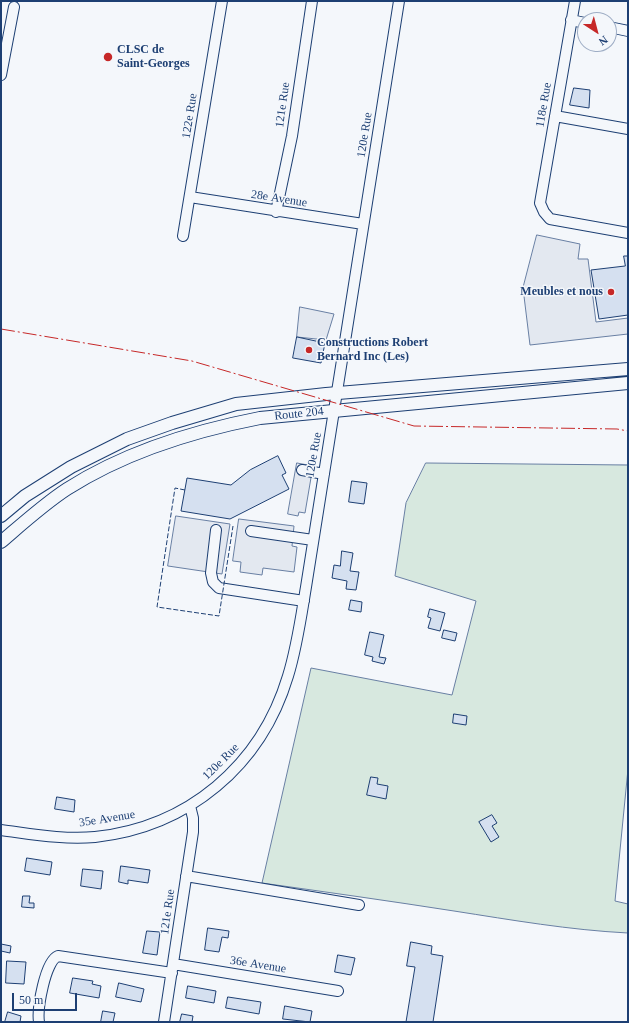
<!DOCTYPE html>
<style>
body{margin:0}
#map{position:relative;width:629px;height:1023px;overflow:hidden;background:#f4f7fb;font-family:"Times New Roman",serif}
canvas{display:block}
.frame{position:absolute;inset:0;border:2px solid #1d3f73;pointer-events:none}
.north{position:absolute;left:577px;top:12px;width:40px;height:40px;box-sizing:border-box;background:#f4f7fb;border:1px solid #9eadc5;border-radius:50%;rotate:144deg;font-size:11px;font-weight:700;line-height:16px;text-align:center;color:#1d3f73}
.north::after{content:'';display:block;margin:auto;width:14px;height:18px;background:#c62828;clip-path:polygon(50% 0,100% 100%,50% 72%,0 100%)}
.scale{position:absolute;left:12px;top:993px;width:65px;height:18px;box-sizing:border-box;border:2px solid #1d3f73;border-top:0;padding-left:5px;font-size:12px;line-height:14px;white-space:nowrap;color:#1d3f73;-webkit-text-stroke:3px #f4f7fb;paint-order:stroke}
</style>
<div id="map">
<canvas width="629" height="1023"></canvas>
<div class="frame"></div>
<div class="north">N</div>
<div class="scale">50 m</div>
</div>
<script>
const c = document.querySelector('canvas').getContext('2d');
c.lineJoin = 'round';
function paint(path, color) {
  c.fillStyle = color;
  c.fill(path, 'evenodd');
}
function stroke(path, color, width, dash) {
  c.strokeStyle = color;
  c.lineWidth = width;
  c.lineCap = dash ? 'butt' : 'round';
  c.setLineDash(dash || []);
  c.stroke(path);
}
function drawText(font, color, halo, rows, align = 'center') {
  c.font = font + ' "Times New Roman",serif';
  c.lineWidth = 3;
  c.setLineDash([]);
  c.textBaseline = 'middle';
  c.strokeStyle = halo;
  c.fillStyle = color;
  for (const [text, x, y, turn = 0] of rows) {
    c.save();
    c.translate(x, y);
    c.rotate((+turn || 0) * Math.PI / 180);
    c.textAlign = isNaN(turn) ? turn : align;
    if (halo) c.strokeText(text, 0, 0);
    c.fillText(text, 0, 0);
    c.restore();
  }
}
const green = new Path2D(`
 M426,463L628,465V769L615,901L628,904V933C569,930 512,920 454,911C390,901 326,892 262,883L311,668L452,695L476,601L395,576L406,503Z`);
paint(green, '#d7e8df');
stroke(green, '#687fa3', 1);
const parking = new Path2D(`
 M537,235L580,244L578,259H588L596,322L628,318V334L530,345L523,288Z
 M300,307L334,314L326,340L297,337Z
 M297,463L313,466L305,513L299,512L298,516L288,514Z
 M176,516L230,524L222,574L168,566Z
 M239,519L294,526L292,546L297,547L294,572L263,568L262,575L240,572L241,562L233,561Z`);
paint(parking, '#e3e8f0');
stroke(parking, '#687fa3', 1);
const building = new Path2D(`
 M574,88L590,90L589,108L570,105Z
 M624,256H628V315L599,319L591,270L625,266Z
 M297,337L325,343L321,363L293,358Z
 M278,456L286,473L282,475L289,489L230,519L181,511L187,478L231,485L250,470Z
 M352,481L367,483L364,504L349,502Z
 M342,551L353,553L350,571L359,572L356,590L346,589L347,581L332,578L334,565L340,566Z
 M351,600L362,602L361,612L349,610Z
 M430,609L445,613L440,631L428,628L431,618L428,617Z
 M444,630L457,633L455,641L442,638Z
 M370,632L384,635L379,657L386,658L384,664L372,661L373,657L365,655Z
 M454,714L467,716L466,725L453,723Z
 M371,777L378,778L377,784L388,786L386,799L367,795Z
 M57,797L75,800L74,812L55,809Z
 M492,815L497,823L492,826L499,837L491,842L479,822Z
 M27,858L52,862L50,875L25,871Z
 M121,866L150,870L148,883L128,880V884L119,882Z
 M83,869L103,871L101,889L81,886Z
 M23,896H30L29,903H34V908L22,907Z
 M208,928L229,931L228,938L222,937L219,952L205,950Z
 M147,931L160,932L157,955L143,953Z
 M411,942L432,946L431,954L443,956L433,1022H406L415,967L407,966Z
 M1,944L11,946L10,953L1,951Z
 M338,955L355,958L351,975L335,972Z
 M7,961L26,962L24,984L6,983Z
 M73,978L93,981L92,984L101,986L99,998L70,993Z
 M119,983L144,989L141,1002L116,997Z
 M188,986L216,991L214,1003L186,998Z
 M228,997L261,1002L259,1014L226,1008Z
 M285,1006L312,1011L310,1022L283,1019Z
 M103,1011L115,1013L113,1022H101Z
 M8,1012L21,1016L20,1022H5Z
 M182,1014L193,1016L192,1022H180Z`);
paint(building, '#d5e0f0');
stroke(building, '#1d3f73', 1);
const minor = new Path2D(`
 M575,1L540,203L544,212L550,219L628,233
 M571,20L585,23
 M609,27L628,31
 M1,75L14,7
 M555,116L628,129
 M190,197L363,224
 M276,212L292,136L312,1
 M183,236L222,1
 M302,470L324,474
 M216,530L211,573L213,582L219,588L304,601
 M251,531L313,540
 M1,830C32,834 64,840 95,837C188,827 261,766 288,676C297,647 301,617 306,587L399,1
 M186,876L359,905
 M173,964L338,991
 M39,1022C37,1009 45,961 58,956L172,973
 M164,1022L193,832V818L190,806`);
const major = new Path2D(`
 M1,516L25,496L71,467L127,439L172,423L236,404L326,394L628,369
 M1,542C22,524 44,504 67,489C125,452 193,431 260,418L628,383`);
stroke(minor, '#1d3f73', 12);
stroke(major, '#1d3f73', 14);
stroke(minor, '#f4f7fb', 10);
stroke(major, '#f4f7fb', 12);
stroke(new Path2D(`
 M185,490L175,488L157,607L219,616L233,526`), '#1d3f73', 1, [5, 2]);
stroke(new Path2D(`
 M1,329L192,361L414,426L617,429L628,431`), '#c62828', 1, [14, 3, 2, 3]);
for (const [x, y, r, color] of [
 [108,57,5,"#c62828"],
 [611,292,4,"#c62828"],
 [309,350,4,"#c62828"]
]) {
  const dot = new Path2D();
  dot.arc(x, y, r, 0, 2 * Math.PI);
  c.fillStyle = color;
  c.fill(dot);
  stroke(dot, '#f4f7fb', 1.5);
}
drawText('bold 12px', '#1d3f73', '#f4f7fb', [
 ["CLSC de",117,50],
 ["Saint-Georges",117,64],
 ["Meubles et nous",603,292,"right"],
 ["Constructions Robert",317,343],
 ["Bernard Inc (Les)",317,357]
], 'left');
drawText('12px', '#1d3f73', '#f4f7fb', [
 ["121e Rue",283,105,-82],
 ["118e Rue",544,105,-80],
 ["122e Rue",190,116,-81],
 ["120e Rue",365,135,-81],
 ["28e Avenue",279,199,9],
 ["Route 204",299,414,-6],
 ["120e Rue",314,455,-80],
 ["120e Rue",221,762,-45],
 ["35e Avenue",107,819,-9],
 ["121e Rue",168,912,-82],
 ["36e Avenue",258,965,9]
]);
</script>
